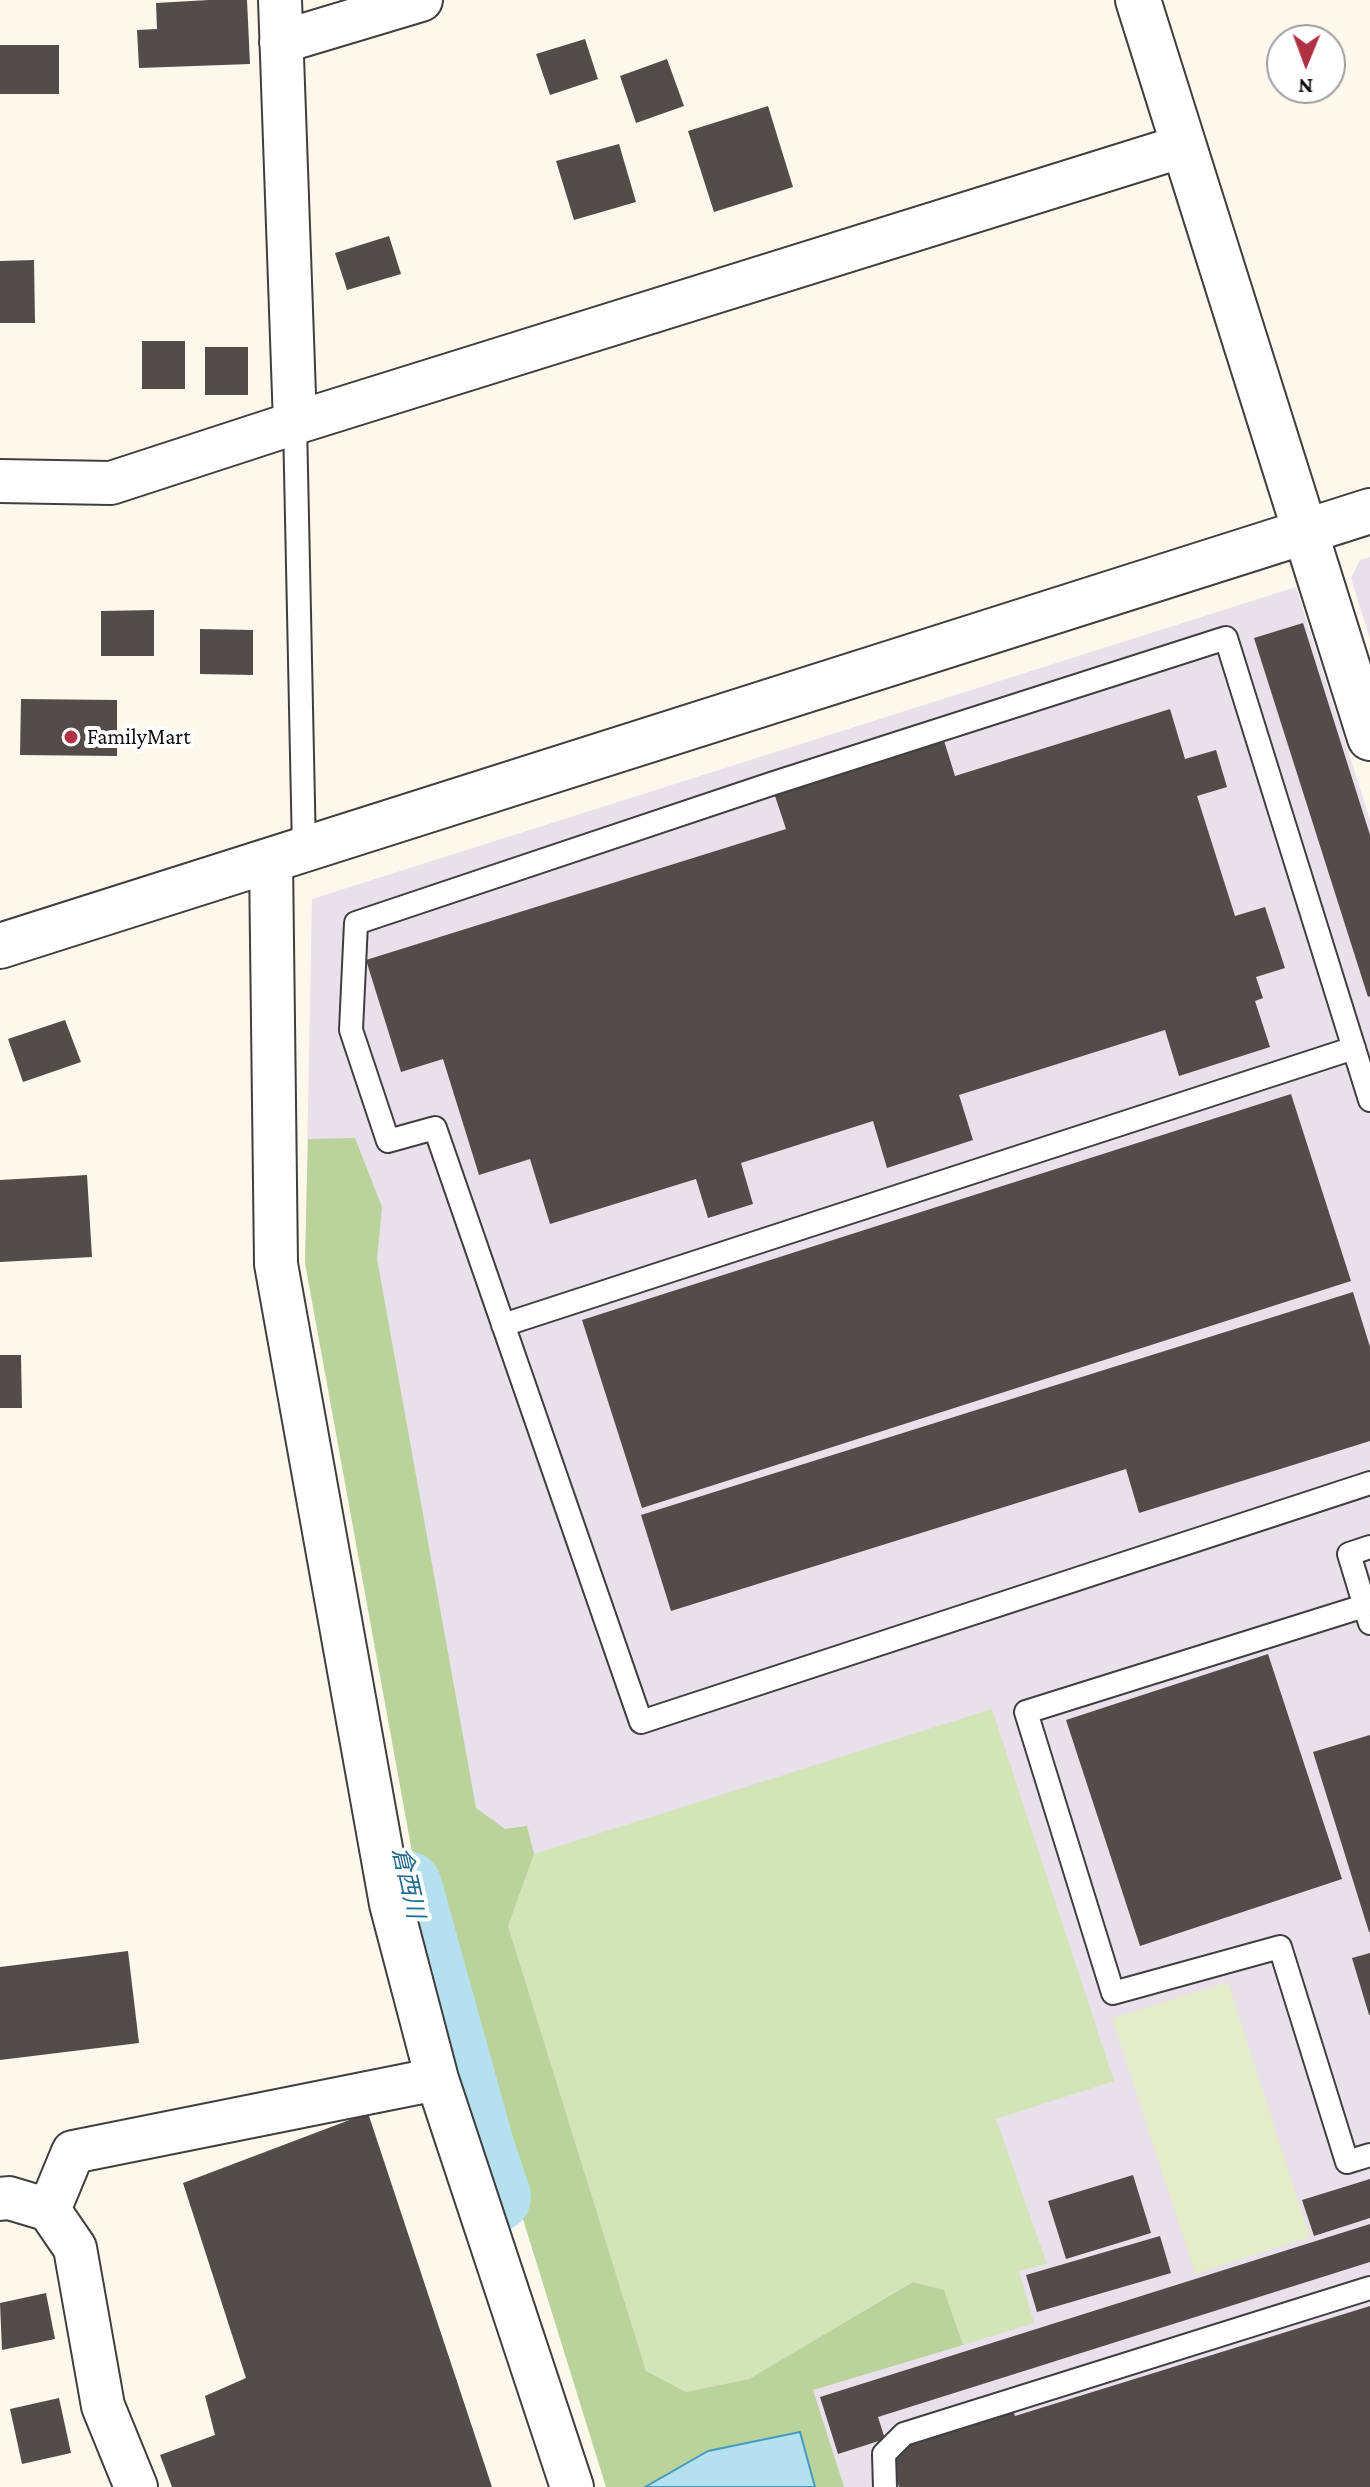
<!DOCTYPE html>
<meta charset="utf-8">
<style>
body{margin:0}
#map{position:relative;width:1370px;height:2487px;overflow:hidden;background:#fdf8ec;font-family:"Crimson Pro",serif}
canvas{display:block}
.north{position:absolute;left:1266px;top:24px;width:80px;height:80px;box-sizing:border-box;background:#fff;border:2px solid #9e9e9e;border-radius:50%;rotate:181deg;font-size:22px;font-weight:700;line-height:32px;text-align:center;color:#0c0c0c}
.north::after{content:'';display:block;margin:auto;width:28px;height:36px;background:#ae3144;clip-path:polygon(50% 0,100% 100%,50% 72%,0 100%)}
</style>
<div id="map">
<canvas width="1370" height="2487"></canvas>
<div class="north">N</div>
</div>
<script>
const c = document.querySelector('canvas').getContext('2d');
c.lineJoin = 'round';
function paint(path, color) {
  c.fillStyle = color;
  c.fill(path, 'evenodd');
}
function stroke(path, color, width, dash) {
  c.strokeStyle = color;
  c.lineWidth = width;
  c.lineCap = dash ? 'butt' : 'round';
  c.setLineDash(dash || []);
  c.stroke(path);
}
function drawText(font, color, halo, rows, align = 'center') {
  c.font = font + ' "Crimson Pro","Noto Sans JP",serif';
  c.lineWidth = 8;
  c.setLineDash([]);
  c.textBaseline = 'middle';
  c.strokeStyle = halo;
  c.fillStyle = color;
  for (const [text, x, y, turn = 0] of rows) {
    c.save();
    c.translate(x, y);
    c.rotate((+turn || 0) * Math.PI / 180);
    c.textAlign = isNaN(turn) ? turn : align;
    if (halo) c.strokeText(text, 0, 0);
    c.fillText(text, 0, 0);
    c.restore();
  }
}
paint(new Path2D(`
 M1370,557V639L1351,578L1360,560Z
 M1296,587L1370,820V2487H606L305,1263L312,899Z`), '#e8e0ea');
paint(new Path2D(`
 M992,1709L1114,2081L996,2119L1047,2264L1019,2271L1034,2323L963,2345L944,2290L913,2282L749,2379L686,2392L646,2371L508,1926L534,1854Z`), '#d4e4b9');
paint(new Path2D(`
 M355,1138L382,1207L377,1259L476,1808L505,1829L527,1826L534,1854L508,1926L646,2371L686,2392L749,2379L913,2282L944,2290L963,2345L813,2390L844,2487H815L800,2433L708,2451L645,2487H606L416,1874L305,1263L308,1139Z`), '#bad39a');
paint(new Path2D(`
 M1228,1982L1310,2237L1195,2274L1112,2018Z`), '#e4ecca');
const water = new Path2D(`
 M800,2432L815,2487H645L708,2451Z`);
paint(water, '#b5e0f0');
stroke(water, '#439bc0', 2);
stroke(new Path2D(`
 M407,1886L480,2149L496,2197`), '#b5e0f0', 70);
paint(new Path2D(`
 M209,0H247L250,64L139,68L137,30L157,29L156,3Z
 M585,39L598,79L550,95L536,54Z
 M0,45H59V94H0Z
 M667,59L684,106L636,123L620,76Z
 M768,106L793,187L714,212L688,131Z
 M619,144L636,202L574,220L556,161Z
 M389,236L401,274L347,290L335,253Z
 M34,260L35,323H0V261Z
 M142,341H185V389H142Z
 M205,347H248V395H205Z
 M154,610V656H101V611Z
 M1303,623L1370,835V996L1368,997L1254,638Z
 M200,629L253,630V675L200,674Z
 M21,699L117,700V756L20,755Z
 M1170,709L1185,759L1216,750L1227,787L1197,796L1235,916L1265,907L1285,968L1256,977L1263,998L1255,1001L1270,1047L1179,1076L1165,1030L959,1095L973,1140L887,1168L873,1121L741,1163L753,1204L708,1218L696,1179L550,1224L530,1159L479,1175L443,1059L401,1072L366,960L786,829L771,784L941,731L955,776Z
 M65,1020L81,1062L23,1082L8,1039Z
 M1291,1094L1351,1281L642,1508L582,1320Z
 M87,1175L92,1257L0,1262V1180Z
 M1353,1292L1370,1347V1441L1139,1513L1126,1469L671,1611L641,1515Z
 M0,1355H21L22,1408H0Z
 M1268,1654L1342,1879L1140,1946L1066,1720Z
 M1370,1735V1932H1369L1313,1752Z
 M128,1951L139,2043L0,2060V1967Z
 M1370,1953V2015H1369L1352,1958Z
 M368,2113L492,2487H172L160,2455L215,2435L205,2396L246,2378L183,2183Z
 M1133,2175L1151,2233L1066,2259L1048,2201Z
 M1370,2179V2218L1314,2236L1302,2200Z
 M1370,2224V2262L878,2417L885,2439L838,2454L820,2397Z
 M1160,2236L1171,2273L1037,2312L1026,2275Z
 M46,2293L55,2339L2,2350L0,2303Z
 M1370,2306V2487H899L887,2449L1011,2404L1015,2416Z
 M59,2398L71,2453L22,2464L10,2409Z`), '#534c49');
const service = new Path2D(`
 M295,423L304,850
 M1370,1100L1226,638L771,784L356,923L351,1030L388,1141L435,1128L641,1722L1370,1483
 M503,1325L1354,1048
 M1370,1547L1349,1554L1370,1623
 M1364,1606L1026,1712L1113,1993L1280,1947L1347,2162L1370,2155
 M885,2487L884,2454L904,2434L1370,2288`);
const minor = new Path2D(`
 M280,0L295,423
 M281,42L421,0
 M0,481L111,483L295,423L1183,146
 M271,860L276,1264L391,1904L437,2079L572,2487
 M0,2199L9,2198L49,2210L75,2248L103,2406L136,2487
 M49,2210L73,2152L437,2079`);
const tertiary = new Path2D(`
 M1138,0L1370,738
 M0,946L1370,511`);
stroke(service, '#3f3f3f', 26);
stroke(minor, '#3f3f3f', 46);
stroke(tertiary, '#3f3f3f', 48);
stroke(service, '#fff', 22);
stroke(minor, '#fff', 42);
stroke(tertiary, '#fff', 44);
for (const [x, y, r, color] of [
 [71,737,8,"#ae3144"]
]) {
  const dot = new Path2D();
  dot.arc(x, y, r, 0, 2 * Math.PI);
  c.fillStyle = color;
  c.fill(dot);
  stroke(dot, '#fff', 3);
}
drawText('22px', '#0c0c0c', '#fff', [
 ["FamilyMart",87,737]
], 'left');
drawText('italic 24px', '#216c91', '#fff', [
 ["倉西川",408,1883,77]
]);
</script>
